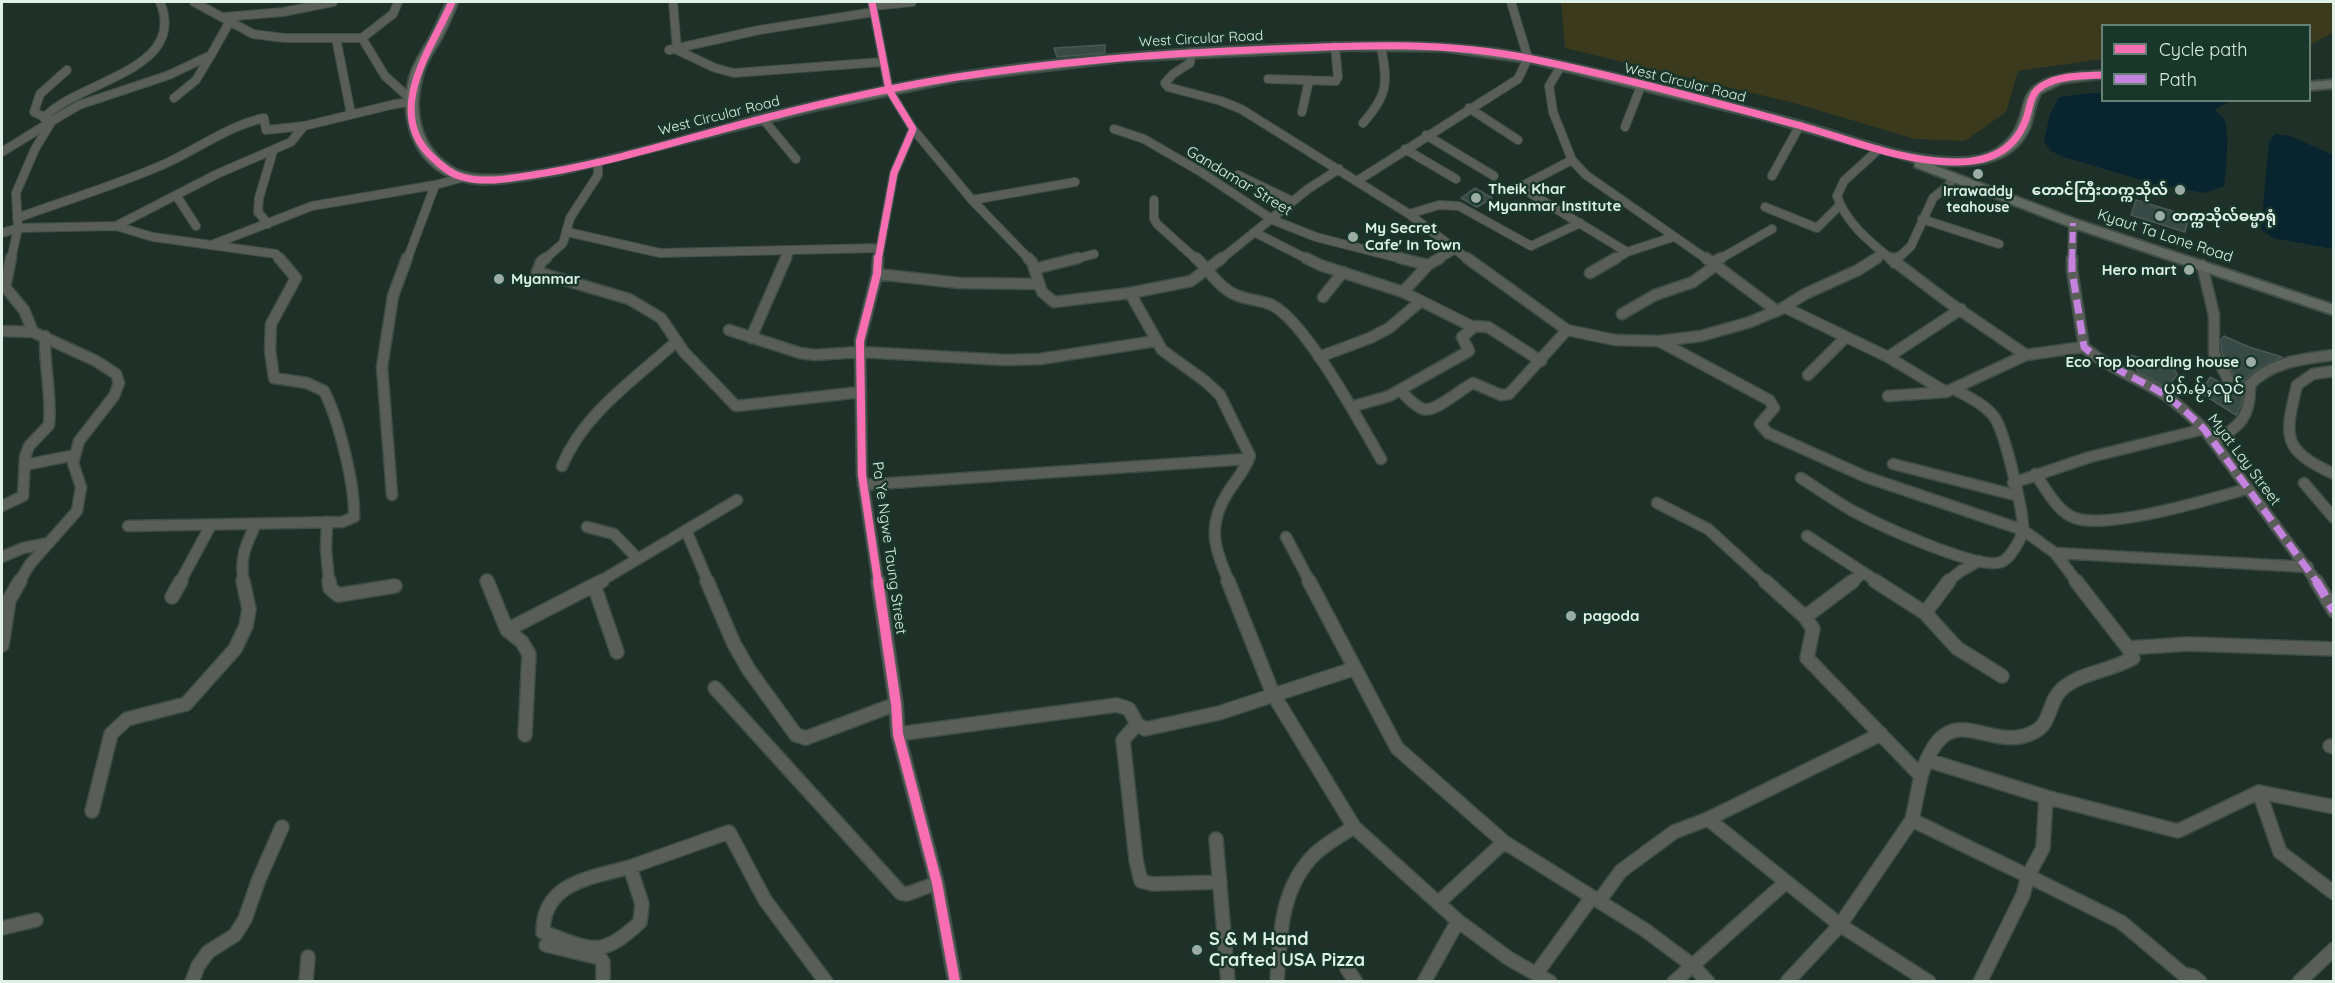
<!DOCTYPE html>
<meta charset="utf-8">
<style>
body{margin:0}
#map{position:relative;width:2335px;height:983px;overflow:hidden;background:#1f3029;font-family:Quicksand,sans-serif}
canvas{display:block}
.frame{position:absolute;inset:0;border:3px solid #dff0e8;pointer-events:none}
.legend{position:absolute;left:2101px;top:24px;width:210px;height:78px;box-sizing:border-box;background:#18372a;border:2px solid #688176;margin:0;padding:8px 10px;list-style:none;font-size:18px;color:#dff0e8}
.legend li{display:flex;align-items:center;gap:12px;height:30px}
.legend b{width:30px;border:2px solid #688176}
</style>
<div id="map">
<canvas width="2335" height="983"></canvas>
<div class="frame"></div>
<ul class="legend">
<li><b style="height:8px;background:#f96db3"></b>Cycle path</li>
<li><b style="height:8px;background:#c483df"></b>Path</li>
</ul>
</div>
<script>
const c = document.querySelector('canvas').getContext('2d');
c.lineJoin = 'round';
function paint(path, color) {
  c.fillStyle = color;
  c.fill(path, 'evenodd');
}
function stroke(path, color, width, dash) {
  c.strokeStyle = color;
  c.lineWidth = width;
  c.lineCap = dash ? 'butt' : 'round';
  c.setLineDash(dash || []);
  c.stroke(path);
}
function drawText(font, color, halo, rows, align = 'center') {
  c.font = font + ' Quicksand,"Noto Sans Myanmar",sans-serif';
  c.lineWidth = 5;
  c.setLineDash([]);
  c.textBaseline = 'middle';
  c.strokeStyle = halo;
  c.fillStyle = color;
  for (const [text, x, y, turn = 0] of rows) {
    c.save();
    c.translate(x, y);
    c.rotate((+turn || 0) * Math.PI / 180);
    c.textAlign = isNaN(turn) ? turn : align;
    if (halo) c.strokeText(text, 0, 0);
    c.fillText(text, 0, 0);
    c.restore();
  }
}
paint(new Path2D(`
 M1561,2H2333L2334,32L2310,45V26H2102V59L2018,71L2006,112L1965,141L1915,139L1794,103L1565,48Z`), '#3c3a1c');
paint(new Path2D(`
 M2091,93H2102V100L2227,101L2228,102L2214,110C2217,112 2222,116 2224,119C2230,129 2226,174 2224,186L2204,193L2155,184L2061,156L2051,151L2044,141L2050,114L2059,97Z
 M2275,134L2290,136L2333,155V249L2273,238L2261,229L2269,142Z`), '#07242f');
const building = new Path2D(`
 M1105,45V53L1057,57L1054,48Z
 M1475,188L1492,198L1477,207L1461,198Z
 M2136,200L2189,216L2185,232L2131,215Z
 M2224,336L2249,347L2282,357L2255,371L2245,379L2240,388L2222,353L2221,340Z
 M2130,355L2174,367L2177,375L2167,388L2138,372Z
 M2210,377L2225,385L2243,391L2242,403L2236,415L2201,393Z`);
paint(building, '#374a46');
stroke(building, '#4a5955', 1.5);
const streetFar2 = new Path2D(`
 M194,2L253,34L284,38H362L385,76L414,102
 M673,2L677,50L715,68L734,73L882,62
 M872,2L889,90L913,129L894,173L878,260
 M873,6L912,2
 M224,17L283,12L333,2
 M336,38L351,114
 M362,38L393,14L398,2
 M669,50L759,30L874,12
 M1192,52L1190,63L1173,74L1165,83L1168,87L1221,101L1241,109L1409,214L1469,260
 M1561,66L1549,86L1553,112L1572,160L1586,175L1708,260
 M1268,79L1336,81L1338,77L1335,46
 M174,98L196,80L211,55
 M1469,108L1518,140
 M1302,112L1309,80
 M44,118C76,81 189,71 160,2
 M763,119L796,159
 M1363,123C1388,95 1388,83 1381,47
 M1625,127L1641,86
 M913,129L972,200L1030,260
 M1114,129L1144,139L1201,172L1273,220L1316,237L1406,260
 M1426,135L1494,176
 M1405,149L1456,179
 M1879,149L1844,181L1837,196C1846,223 1870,242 1892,260
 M2,152L52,121L34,112L40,94L67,70
 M1572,160L1520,187L1627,252
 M1238,175L1292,201
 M1772,176L1800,125
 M1357,181L1518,79L1528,58L1511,2
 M176,195L196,226
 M972,200L1075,182
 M1154,200V219L1157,224L1197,260
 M1765,207L1817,228L1839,206
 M1409,214L1439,205L1459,206L1531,246L1580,223
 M17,218C64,201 113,186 160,166C195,151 227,126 264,118L266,130L304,126
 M1922,219L1999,244
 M268,224L258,212L259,198L273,151
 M116,226L217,174L291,142L304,126L395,104L414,102
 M567,232L660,253L879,248
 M2,233L18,228L116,226L153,237L276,254L281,260
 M1256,233L1309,260
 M214,244L312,206L435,185L461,178
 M11,260L18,228L16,193L35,149L52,121L79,105L169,75L211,55L230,21
 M407,260L435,185
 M544,260L563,243L570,218L598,175V162
 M786,260L789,252
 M1072,260L1094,254
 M1220,260L1308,189L1339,169
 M1437,260L1455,249
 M1614,260L1627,252L1673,237
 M1718,260L1772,229
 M1874,260L1883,254
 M1896,260L1911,246L1933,198L1949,185L1953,178
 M2072,260L2073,223`);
const streetFar1 = new Path2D(`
 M11,258L5,287L24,310L33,332L96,361L116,374L119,383L114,396L79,441L73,463L81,487L77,511L30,564L19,582
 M546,258L541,262L537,272L629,299L661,318L684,352L736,406L861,392
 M1028,258L1032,262L1042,292L1054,302L1130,293L1191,281L1222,258
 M1196,258C1209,270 1219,288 1236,295C1247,300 1261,300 1272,305C1306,322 1360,423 1381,459
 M1306,258L1320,265L1403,292L1471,326L1488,327L1541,361
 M1400,258L1428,265L1440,258
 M1467,258L1567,330L1615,340L1659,341L1701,336L1750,322L1781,309L1805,294L1858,270L1877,258
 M1706,258L1777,311
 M1890,258L1951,304L2026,355
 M2072,258V270L2084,347C2108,368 2138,378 2165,395C2179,405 2192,417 2204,429L2317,582
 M1712,263L1721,258
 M1895,263L1897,258
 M2202,265L2214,315V353L2228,379
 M1034,269L1078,258
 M1590,273L1616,258
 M877,274L959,283L1039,284
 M1403,292L1428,265
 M1130,293L1162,350L1205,381L1220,395L1250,456C1245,470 1236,480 1228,492C1206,527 1215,548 1229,582
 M1323,297L1343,272
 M1784,307L1888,357L1946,392
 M1622,314L1655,295L1693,282L1716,265
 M729,330L800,353L815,355L860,352L1006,360L1040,359L1156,341
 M2,331L33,332
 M751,338L786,258
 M1659,341L1769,400L1774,408L1760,424L1768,433L1866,477L2023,530L2055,553L2077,582
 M1319,357L1370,338L1389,328L1421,301
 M1888,357L1961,309
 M2334,371L2313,374L2297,385C2284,438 2282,450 2334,474
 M1808,375L1845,338
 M1400,391C1407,396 1414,406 1423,409C1435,413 1461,389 1473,383L1501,395L1509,394L1567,330
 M1888,396L1946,392L2026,355L2084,347
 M1351,407L1389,396L1469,351L1462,337L1474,327
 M2214,442C2241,425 2251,417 2250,384C2274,361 2302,359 2334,355
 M1893,464L2015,495
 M25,465L75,455
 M562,466C583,414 636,378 677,341
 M2035,474C2046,488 2057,512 2075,518C2109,530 2210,499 2247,489
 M1801,478C1818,489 1834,500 1851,510C1875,523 1978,571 2001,562C2010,559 2022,538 2023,529C2023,510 2005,433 1995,418C1985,404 1968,397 1954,389
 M2013,483L2090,457L2204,429
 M2304,483L2334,518
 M863,485L1247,459
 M392,495L382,367L393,296L407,258
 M1657,503L1708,529L1766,582
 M2,506L23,496L25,457L29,446L49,425C52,395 44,366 45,336
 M327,522L326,549L329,582
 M128,526L342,522L354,517C355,485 339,420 324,391L307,383L274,378L270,350L271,324L296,278L279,258
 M587,527L614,534L638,559
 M686,530L708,582
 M1807,536L1878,582
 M1286,537L1310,582
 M2055,553L2308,567
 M2,557L23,548L49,543
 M180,582L211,525
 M244,582C239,559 246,544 256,524
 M599,582L737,500
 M878,582L862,475L860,341L877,274L878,258
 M1851,582L1863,573
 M1947,582L1961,571L1979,561`);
const street = new Path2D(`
 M329,581L330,588L338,595L395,586
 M487,581L507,630L522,642L529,654L525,735
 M707,581L734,644L749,670L796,735L806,738L896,704
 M878,581L896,704L898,734L937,883L955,982
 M1228,581L1273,694L1354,827L1458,921L1508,958L1550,982
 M1309,581L1397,748L1504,842L1645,930L1692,965L1708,982
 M1765,581L1805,617L1813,629L1807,658L1921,776L1912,820L1840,925L1787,982
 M1875,581L1925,613L1957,648L2002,676
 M2316,581L2334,611
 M594,585L617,652
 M172,597L181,581
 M1925,613L1949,581
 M1805,617L1853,581
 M507,630L602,581
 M2,645L9,600L20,581
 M2128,648L2188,644L2334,649
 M715,688L901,893L907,894L937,883
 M1137,724L1123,740L1136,860L1141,881L1153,884L1220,882
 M898,734L1117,705L1129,709L1137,724L1145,729L1219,713L1353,669
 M2330,746L2334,747
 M1927,760L2046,797L2178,831L2259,792L2334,807
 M1921,776C1948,688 1989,758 2036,731C2051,723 2049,700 2062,689C2081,672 2111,671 2133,658L2128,648L2076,581
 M2259,792L2280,852L2334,893
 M92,811L111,734L127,719L186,704L235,649L246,626L249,609L243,581
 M1708,819L1840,925L1929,982
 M1912,820L2028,876L2043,848L2046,797
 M1216,839L1228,982
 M630,867L642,904L640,922C600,960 590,949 543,932C543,882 591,878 630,867Z
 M630,867L729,832L765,900L826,982
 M1599,901L1621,871L1674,832L1708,819L1881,734
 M1438,903L1504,842
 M2,928L36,920
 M546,945L600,958L603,962V982
 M1347,969L1356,982
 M1536,974L1592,897
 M192,982L198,966L208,952L235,935L245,919L259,879L282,827
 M306,982L308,957
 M1277,982C1280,936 1280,887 1316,853C1327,843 1341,835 1354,827
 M1424,982L1458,921
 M1674,982L1786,882
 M1980,982L2023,895L2028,876L2121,922L2183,974L2193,976L2200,982
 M2299,982L2334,949`);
const secondary = new Path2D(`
 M447,2H458C453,14 448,26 442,37C436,48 428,58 424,71C411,109 419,150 457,170C504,194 707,129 765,114C827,99 890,84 953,74C1060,57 1168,49 1277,45C1363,42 1450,38 1535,56C1622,74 1709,97 1795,120C1847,134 1898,157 1953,158C1984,159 2010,149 2020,118C2023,109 2024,98 2030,91C2045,72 2080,73 2102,71V78L2062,83L2041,93C2034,103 2034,117 2029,129C2012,167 1969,167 1933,165L2078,220L2334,305V315L2068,226L1915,167V162L1758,118L1533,63L1444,51L1352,50L1125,61L957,81L816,110L561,174C536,178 509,184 483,184C423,182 396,130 410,76C414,61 424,49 431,35C437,24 441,13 447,2Z
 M2334,80V88L2310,90V82Z`);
stroke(streetFar2, '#3f4d47', 10);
stroke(streetFar1, '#3f4d47', 13);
stroke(street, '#3f4d47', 16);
stroke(secondary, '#3f4d47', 4);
stroke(streetFar2, '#595f58', 8);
stroke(streetFar1, '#595f58', 10);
stroke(street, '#595f58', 13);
paint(secondary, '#626961');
stroke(new Path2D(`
 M2072,260L2073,223`), '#c483df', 6, [11, 6]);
stroke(new Path2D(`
 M2072,258V270L2084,347C2108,368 2138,378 2165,395C2179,405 2192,417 2204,429L2317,582`), '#c483df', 7, [14, 7]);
stroke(new Path2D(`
 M2316,581L2334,611`), '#c483df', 9, [18, 9]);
stroke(new Path2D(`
 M452,2C433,46 386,107 428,153C436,161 447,172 459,176C485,185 518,177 545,173C621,160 694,136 769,117C831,101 894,87 957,77C1062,61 1167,53 1273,49C1359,45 1447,41 1532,59C1620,77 1707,100 1794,124C1846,138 1898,161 1952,162C1987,163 2016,152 2027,116C2030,107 2030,97 2037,90C2053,75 2082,76 2102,75
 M872,2L889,90L913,129L894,173L878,260`), '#f96db3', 7);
stroke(new Path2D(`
 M878,582L862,475L860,341L877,274L878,258`), '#f96db3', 8);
stroke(new Path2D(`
 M878,581L896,704L898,734L937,883L955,982`), '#f96db3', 10);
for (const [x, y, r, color] of [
 [1978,174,6,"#9cada5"],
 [2180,190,6,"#9cada5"],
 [1476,198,6,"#9cada5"],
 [2160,216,6,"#9cada5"],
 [1353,237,6,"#9cada5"],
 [2189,270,6,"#9cada5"],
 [499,279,6,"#9cada5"],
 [2251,362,6,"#9cada5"],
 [1571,616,6,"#9cada5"],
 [1197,950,6,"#9cada5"]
]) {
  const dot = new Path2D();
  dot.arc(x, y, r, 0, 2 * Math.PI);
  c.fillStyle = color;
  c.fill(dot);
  stroke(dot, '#18372a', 2);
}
drawText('14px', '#dff0e8', '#18372a', [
 ["West Circular Road",1201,39,-3],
 ["West Circular Road",1685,83,14],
 ["West Circular Road",719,116,-14]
]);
drawText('bold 14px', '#dff0e8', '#18372a', [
 ["Irrawaddy",1978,192],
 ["teahouse",1978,208]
]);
drawText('15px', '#dff0e8', '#18372a', [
 ["Gandamar Street",1239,181,31],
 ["Kyaut Ta Lone Road",2165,236,18],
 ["Myat Lay Street",2244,460,53],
 ["Pa Ye Ngwe Taung Street",889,548,82]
]);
drawText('bold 15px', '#dff0e8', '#18372a', [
 ["Theik Khar",1488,189],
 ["Myanmar Institute",1488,206],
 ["တောင်ကြီးတက္ကသိုလ်",2168,190,"right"],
 ["တက္ကသိုလ်ဓမ္မာရုံ",2172,216],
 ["My Secret",1365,228],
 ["Cafe' In Town",1365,245],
 ["Hero mart",2177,270,"right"],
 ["Myanmar",511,279],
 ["Eco Top boarding house",2239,362,"right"],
 ["pagoda",1583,616]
], 'left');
drawText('18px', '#dff0e8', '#18372a', [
 ["ပွၵ်ႉမႂ်ႇလူင်",2204,389]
]);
drawText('bold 18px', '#dff0e8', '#18372a', [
 ["S & M Hand",1209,940],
 ["Crafted USA Pizza",1209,961]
], 'left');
</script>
